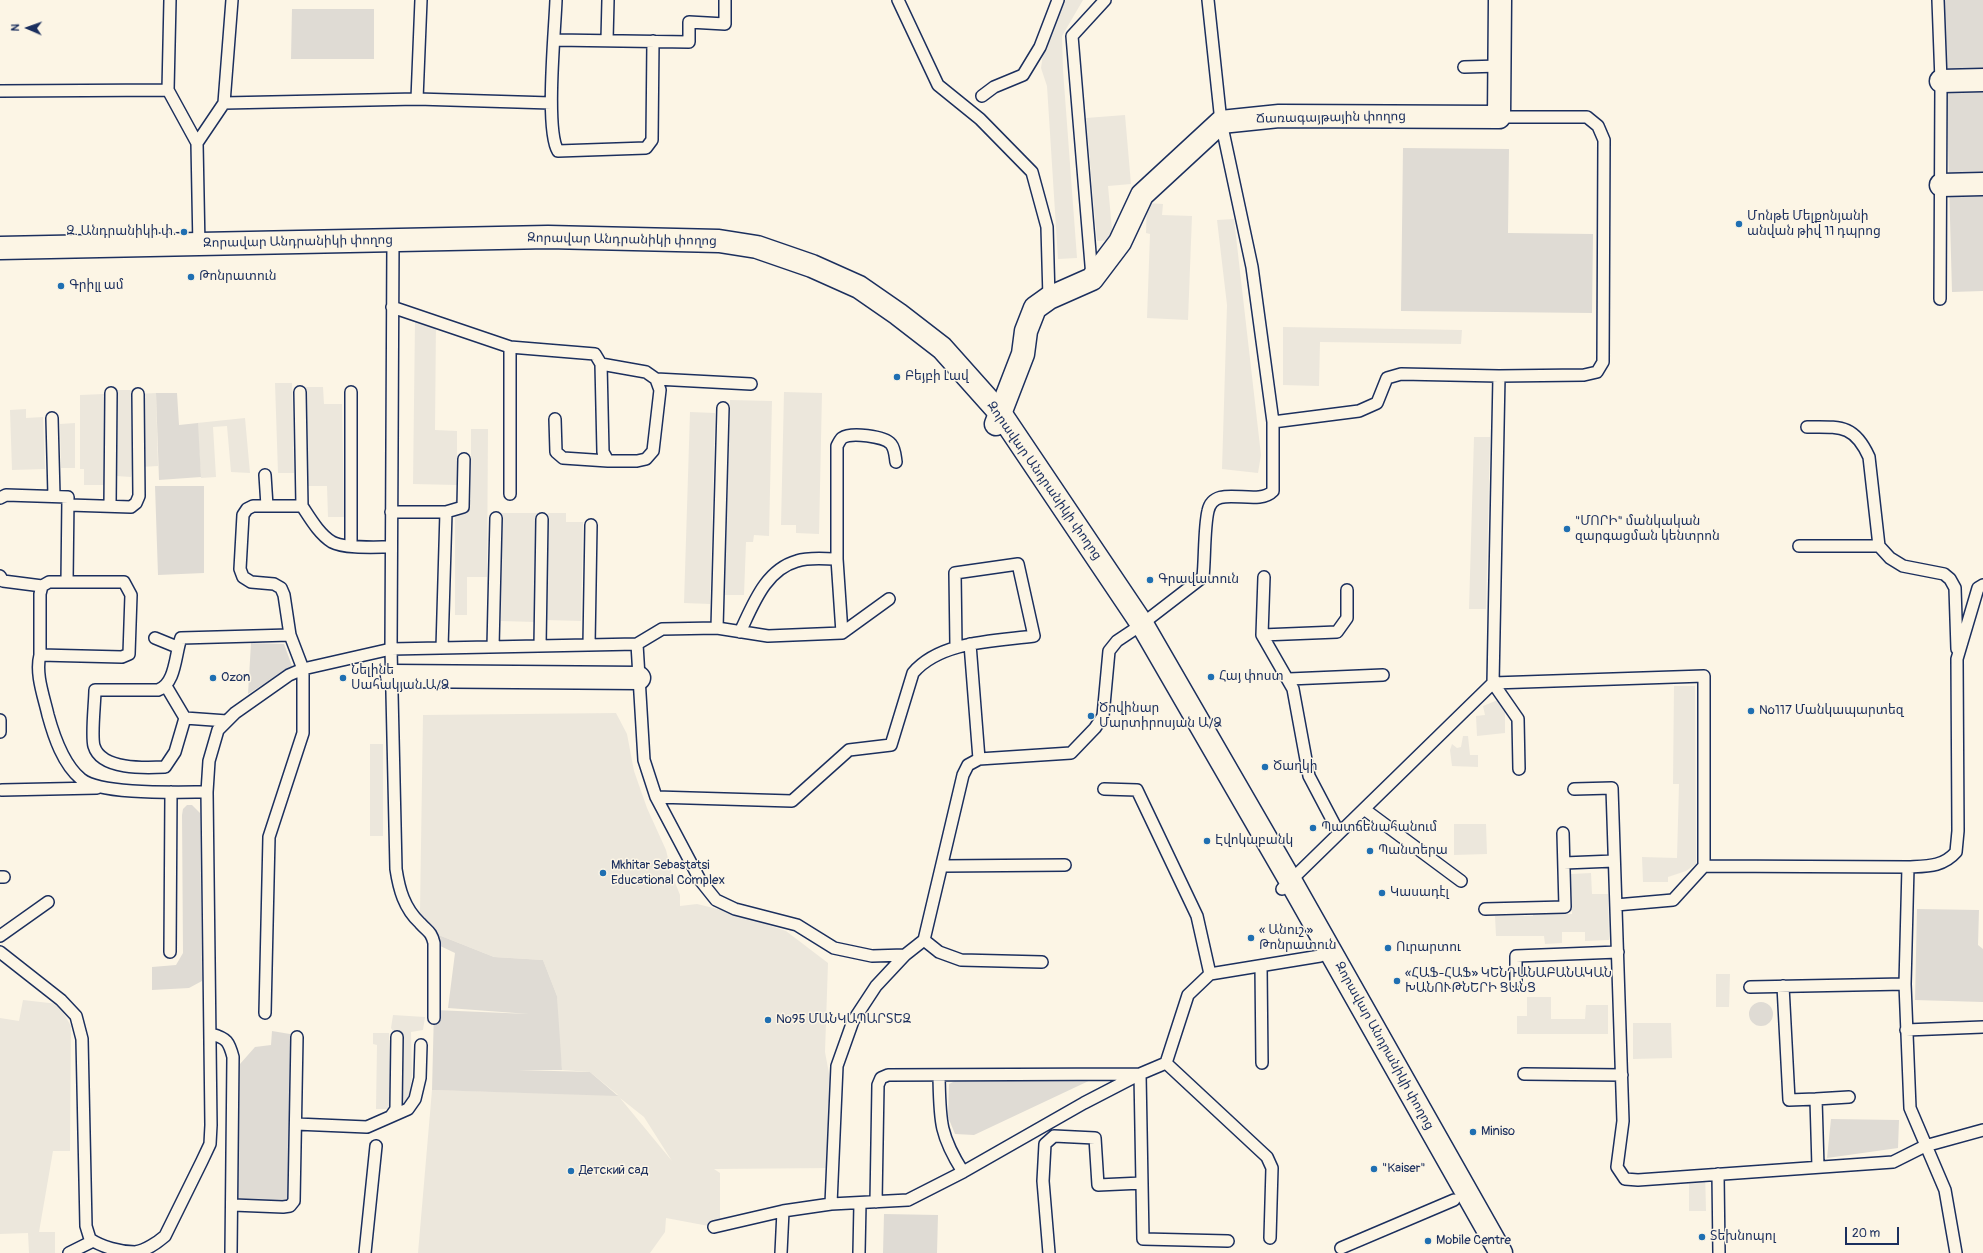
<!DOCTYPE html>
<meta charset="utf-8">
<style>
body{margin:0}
#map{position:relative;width:1983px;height:1253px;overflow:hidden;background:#fcf5e5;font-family:Pangolin,sans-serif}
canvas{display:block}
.north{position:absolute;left:8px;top:8px;width:40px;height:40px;-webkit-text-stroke:3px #fcf5e5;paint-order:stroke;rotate:272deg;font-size:11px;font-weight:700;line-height:16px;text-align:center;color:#1b2f5e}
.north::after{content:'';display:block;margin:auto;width:14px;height:18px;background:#1b2f5e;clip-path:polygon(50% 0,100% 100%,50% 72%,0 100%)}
.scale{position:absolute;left:1845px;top:1227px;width:54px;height:18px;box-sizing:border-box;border:2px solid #1b2f5e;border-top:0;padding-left:5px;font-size:12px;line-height:14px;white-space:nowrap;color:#1b2f5e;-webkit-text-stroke:3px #fcf5e5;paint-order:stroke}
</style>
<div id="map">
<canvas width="1983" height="1253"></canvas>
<div class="north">N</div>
<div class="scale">20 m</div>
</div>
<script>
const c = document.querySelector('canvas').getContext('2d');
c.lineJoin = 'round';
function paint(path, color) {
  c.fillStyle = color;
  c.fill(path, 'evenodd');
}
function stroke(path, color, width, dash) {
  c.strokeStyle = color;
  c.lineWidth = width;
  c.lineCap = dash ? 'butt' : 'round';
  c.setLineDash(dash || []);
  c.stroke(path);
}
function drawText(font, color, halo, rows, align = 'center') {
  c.font = font + ' Pangolin,"Noto Sans Armenian",sans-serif';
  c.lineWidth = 3;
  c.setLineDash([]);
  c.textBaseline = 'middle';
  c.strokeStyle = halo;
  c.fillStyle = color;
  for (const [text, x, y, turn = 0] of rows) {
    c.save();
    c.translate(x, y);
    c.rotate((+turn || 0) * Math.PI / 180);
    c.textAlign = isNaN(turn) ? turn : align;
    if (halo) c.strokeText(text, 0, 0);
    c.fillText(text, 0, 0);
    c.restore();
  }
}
paint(new Path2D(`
 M1064,0H1083L1062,36L1063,70L1077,258L1058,259L1047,86L1041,68L1046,32Z
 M1125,115L1131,184L1108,186L1113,240L1097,241L1086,118Z
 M1147,203L1163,204L1162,215L1192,216L1188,320L1147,318L1150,234L1146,233Z
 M1234,219L1261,455L1258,473L1222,469L1227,305L1217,220Z
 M415,321H436L435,430L457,431V485L413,484Z
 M1283,327L1462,330L1461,344L1320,342L1319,386L1283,385Z
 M275,383H292L294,473H278Z
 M306,387H323L324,404H342L344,517H328L327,486H307Z
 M115,390H131L133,460L131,477L116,476Z
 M784,392L822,393L819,534L796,533V525H781Z
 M156,393L158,466L140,467L138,394Z
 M104,394V485H84V469H80V395Z
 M730,400L772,401L769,536L754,535L753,542H746L744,595H725Z
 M26,409V418L43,417L45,469L12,470L10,410Z
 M690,412L715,413L710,604L684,603Z
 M245,418L250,473L231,472L227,426L213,427L216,477L201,478L197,423Z
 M75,423V468H61L60,424Z
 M471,429H488L487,577H467V615H455V500H471Z
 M1474,437H1490L1486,609H1469Z
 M502,513H538L536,622L501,621Z
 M548,513H566V522H583L581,621L546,620Z
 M1674,686H1695L1696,864L1686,871L1668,877V882H1643L1642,857L1677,858L1679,784H1673Z
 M1498,700L1505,709V733L1477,736L1476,716L1485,715L1483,706Z
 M616,713L627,734L634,771L647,808L666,850L672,875L680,895V906L697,904L730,912L786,931L828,963L825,1052L835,1106L833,1168L714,1169L720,1173V1226L714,1227L666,1218L665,1232L650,1253H418L432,1090L618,1095L590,1072L562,1070L558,1032L557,996L543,960L494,957L431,932L418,922L420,911L423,715ZM620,1098L644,1117L672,1161Z
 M1463,736H1468L1470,755H1478V767L1452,766L1450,750L1452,744L1457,748L1461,747Z
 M370,744H383V836H370Z
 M1454,824H1486L1487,854L1454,855Z
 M1591,873L1592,894H1608L1609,940L1585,941V932H1562V943L1545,944L1544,936H1496L1495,916H1533V912L1564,911V914H1572L1571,874Z
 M1716,974H1730L1729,1007H1716Z
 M1527,997H1551V1019H1585L1586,1005H1608V1034H1517V1016H1527Z
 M23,1000L58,1004L71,1026L70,1151H53L39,1232H55V1253H29L28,1233L0,1234V1018L19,1021Z
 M393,1015L425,1017L423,1030L411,1032L412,1076L408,1102L396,1104V1109H376L377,1045L373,1044V1033H389L391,1091L397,1037L391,1028Z
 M1633,1023H1671L1672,1058L1633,1059Z
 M1689,1169H1705L1706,1211H1689Z`), '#ece7dc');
paint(new Path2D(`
 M1944,0H1983V291L1952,292Z
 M292,9H374V59H291Z
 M1403,148L1509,149L1508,233L1593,234L1592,313L1401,311Z
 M156,393H177L179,425L198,423L201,477L159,480Z
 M155,486H204V573L158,575Z
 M251,643L284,644L292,666L248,694Z
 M187,805H192L200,813L202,981L189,988L152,990V967L176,965L183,953L182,815L183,809Z
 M1917,909L1979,910L1978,945L1983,949V1002L1915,1000Z
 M431,932L494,957L543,960L557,996L562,1070H518L590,1072L618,1096L432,1090L434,1010L529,1014L448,1008L455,953L434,943Z
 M1749 1014a12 12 0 1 1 24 0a12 12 0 1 1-24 0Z
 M272,1031L290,1034L289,1206L233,1205L240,1064L255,1047L271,1045Z
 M1095,1078L974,1135L955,1134L948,1117L949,1084L957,1080Z
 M1831,1119L1899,1120L1898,1148L1827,1158Z
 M884,1214L938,1215L937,1253H883Z`), '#dfdbd4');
const lane = new Path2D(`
 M170,0L168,90L197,143L199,248
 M556,0C555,30 545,130 558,151L646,148L652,140L653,41
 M898,0L938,85L980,119L1032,172L1047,227L1049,298
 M1938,0L1941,81L1940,299
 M555,40L689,42V22L725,24V0
 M607,40L608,0
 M1464,67L1500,66
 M0,91L168,90
 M982,96L994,87L1023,75L1040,47L1058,0
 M417,99L421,0
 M224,103L232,0
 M197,143L224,103L417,99L551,103
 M393,240L391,649L396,869C399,889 404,908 420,923C428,932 431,931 434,943V1018
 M1092,277L1072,36L1105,0
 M392,307L510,347V494
 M510,347L595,354L601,364L603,452L608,461H637L646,459L653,451L660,390L656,379L646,372L601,364
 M1499,376L1493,683L1518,719L1519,769
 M656,379L751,384
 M300,392L302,506
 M52,418L54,496
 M555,419L556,452L563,458L608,461
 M1273,422L1359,411L1377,403L1387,378L1401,374L1499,376L1584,375L1597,372L1603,362L1604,140L1598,126L1587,117H1499
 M1807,427C1840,427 1854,424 1869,457L1879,546L1890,558L1903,566L1944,574L1950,579L1955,588L1957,649
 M265,475L267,506
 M0,498L6,495L68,497L67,582
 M69,505L131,507L136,503L139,496L138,394
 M110,506L111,393
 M391,512H446L463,507L464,459
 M351,546V392
 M1799,546H1879
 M0,576L3,581L42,586
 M1264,577L1262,635L1293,689L1309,776L1339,833
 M1142,624L1203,577C1205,559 1204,528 1208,511C1214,482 1257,508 1273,491V422L1252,267L1221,122L1208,0
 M717,628L723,408
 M740,632C753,605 765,570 797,561C809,557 824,559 837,559
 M842,633L837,559V446C838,444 840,440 842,438C851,432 884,436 891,444C895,449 895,455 896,462
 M1262,635L1337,632L1347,618V590
 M155,638L177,647
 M637,644L644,760L656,797L700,880L716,900L735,909L797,925L834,948L872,956L905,955L924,940L963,775L968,765L979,759L1071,753L1095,728L1103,716L1109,651L1117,641L1135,629
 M970,644L979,759
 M589,645L591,525
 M540,646L542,519
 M493,647L496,518
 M442,648L446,512
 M40,655L122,657L129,654L131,595L124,582H49L42,586L40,594V655C35,674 44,697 48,715C54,737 63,764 81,779C100,795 180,792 207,792
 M1289,679L1383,675
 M166,686L185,718
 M0,720V732
 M227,721L185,718L175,752L165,767C145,768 101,770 94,746C91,736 95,702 95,690H158C176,684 175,654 181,638L290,635
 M1104,789L1137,790L1197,916L1210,974
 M1574,789L1612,788L1623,1121L1617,1167L1625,1179L1638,1180L1893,1162L1925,1146L1983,1130
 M2,790L97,788
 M656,797L792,801L849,750L891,745L913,673C940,641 995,641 1034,636L1018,564L955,573L956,646
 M1364,809L1461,881
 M1564,863L1614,861
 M943,866L1065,865
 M1908,867L1905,984L1910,1108L1945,1190L1956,1253
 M0,877H4
 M1282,889L1493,683L1704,676V866L1908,867C1927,866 1943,867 1956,852L1958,831L1957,659L1978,588L1983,585
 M1616,905L1673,900L1704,866
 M1485,909L1565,907L1563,833
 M0,936L48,902
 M924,940L939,952L961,960L1042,962
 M0,952L61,1000L76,1016L82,1039L86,1226L90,1239C102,1247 120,1252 135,1252C145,1251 158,1242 165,1236L202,1161L210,1144L211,1125L207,792L209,761L218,730L235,713L289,675L303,669L391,649L637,644L662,629L717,628L768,636L842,633L889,599
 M170,952L171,792
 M1261,966L1262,1063
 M1516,981V956L1618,952
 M1783,986L1789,1100L1816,1099
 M1750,987L1905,984
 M265,1013L269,837L303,733V669L290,635L284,595L281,588L274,584L251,582L243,577L240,569L243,515L247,509L253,506H302C310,518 319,534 332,542C345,549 376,547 391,547
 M1906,1030L1983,1027
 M211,1034C227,1038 229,1042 233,1057L231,1253
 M1166,1063L1267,1157L1272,1168L1270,1238
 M1524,1074L1622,1075
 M939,1076C940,1120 939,1134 963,1172
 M391,1116L396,1109L397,1037
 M296,1124L367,1127L408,1109L415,1099L420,1078L421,1045
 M1818,1167L1816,1099L1849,1097
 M1718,1174L1719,1253
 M876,1202L878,1085L881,1078L888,1075L1140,1074L1143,1239L1228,1241
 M831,1204L837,1066L853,1021L876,986L905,955
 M233,1205L283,1207L290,1206L294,1201L297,1037
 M714,1227L783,1211L831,1204L908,1200L963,1172L1084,1103L1140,1074L1166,1063L1188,995L1210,974L1320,956
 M1341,1248L1454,1200
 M69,1253L93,1241
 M365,1253L376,1146
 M781,1253L783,1211
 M859,1253L860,1203
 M1049,1253L1043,1181L1045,1144L1054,1136L1095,1138L1098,1185L1142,1183`);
const street = new Path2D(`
 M1941,81L1983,80
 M1941,185L1983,184
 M996,424L1023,354L1026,331L1035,308L1049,298L1092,279L1120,242L1142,195L1221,122L1279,116L1499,117L1500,0
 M392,676L639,678`);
const secondary = new Path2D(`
 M0,248L548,237L719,241L757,247L812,266L859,287L898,314L942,348L1000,413L1142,624L1290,880L1501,1253`);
stroke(lane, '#1b2f5e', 14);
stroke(street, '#1b2f5e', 25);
stroke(secondary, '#1b2f5e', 25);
stroke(lane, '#fcf5e5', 11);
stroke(street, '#fcf5e5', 22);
stroke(secondary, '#fcf5e5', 22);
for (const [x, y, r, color] of [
 [1739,224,4,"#1f6fb2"],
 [184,232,4,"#1f6fb2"],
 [191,277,4,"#1f6fb2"],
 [61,286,4,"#1f6fb2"],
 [897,377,4,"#1f6fb2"],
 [1567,529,4,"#1f6fb2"],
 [1150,580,4,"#1f6fb2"],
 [1211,677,4,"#1f6fb2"],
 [213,678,4,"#1f6fb2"],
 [343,678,4,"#1f6fb2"],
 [1751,711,4,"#1f6fb2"],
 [1091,716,4,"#1f6fb2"],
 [1265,767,4,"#1f6fb2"],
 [1313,828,4,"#1f6fb2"],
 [1207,841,4,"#1f6fb2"],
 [1370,851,4,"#1f6fb2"],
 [603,873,4,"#1f6fb2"],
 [1382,893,4,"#1f6fb2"],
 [1251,938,4,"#1f6fb2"],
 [1388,948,4,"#1f6fb2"],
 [1397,981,4,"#1f6fb2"],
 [768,1020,4,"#1f6fb2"],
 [1473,1132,4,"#1f6fb2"],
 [1374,1169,4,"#1f6fb2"],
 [571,1171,4,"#1f6fb2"],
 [1702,1237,4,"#1f6fb2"],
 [1428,1241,4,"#1f6fb2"]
]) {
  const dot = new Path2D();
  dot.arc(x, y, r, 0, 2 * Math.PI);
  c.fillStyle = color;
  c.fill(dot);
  stroke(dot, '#fcf5e5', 1.5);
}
drawText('13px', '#1b2f5e', '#fcf5e5', [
 ["Ճառագայթային փողոց",1331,118,-1],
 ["Զորավար Անդրանիկի փողոց",622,240,1],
 ["Զորավար Անդրանիկի փողոց",298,242,-1],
 ["Զորավար Անդրանիկի փողոց",1044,481,55],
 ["Զորավար Անդրանիկի փողոց",1384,1046,61]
]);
drawText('13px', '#1b2f5e', '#fcf5e5', [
 ["Մոնթե Մելքոնյանի",1747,217],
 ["անվան թիվ 11 դպրոց",1747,232],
 ["Զ. Անդրանիկի փ.",176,232,"right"],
 ["Թոնրատուն",199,277],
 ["Գրիլլ ամ",69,286],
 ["Բեյբի Լավ",905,377],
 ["\"ՄՈՐԻ\" մանկական",1575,522],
 ["զարգացման կենտրոն",1575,537],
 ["Գրավատուն",1158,580],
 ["Նելինե",351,671],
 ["Սահակյան Ա/Ձ",351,686],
 ["Հայ փոստ",1219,677],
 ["Ozon",221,678],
 ["Ծովինար",1099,709],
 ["Մարտիրոսյան Ա/Ձ",1099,724],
 ["№117 Մանկապարտեզ",1759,711],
 ["Ծաղկի",1273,767],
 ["Պատճենահանում",1321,828],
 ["Էվոկաբանկ",1215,841],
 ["Պանտերա",1378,851],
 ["Mkhitar Sebastatsi",611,866],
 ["Educational Complex",611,881],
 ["Կասադէլ",1390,893],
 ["« Անուշ »",1259,931],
 ["Թոնրատուն",1259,946],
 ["Ուրարտու",1396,948],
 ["«ՀԱՖ-ՀԱՖ» ԿԵՆԴԱՆԱԲԱՆԱԿԱՆ",1405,974],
 ["ԽԱՆՈՒԹՆԵՐԻ ՑԱՆՑ",1405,989],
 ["№95 ՄԱՆԿԱՊԱՐՏԵԶ",776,1020],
 ["Miniso",1481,1132],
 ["\"Kaiser\"",1382,1169],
 ["Детский сад",579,1171],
 ["Տեխնոպոլ",1710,1237],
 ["Mobile Centre",1436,1241]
], 'left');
</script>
